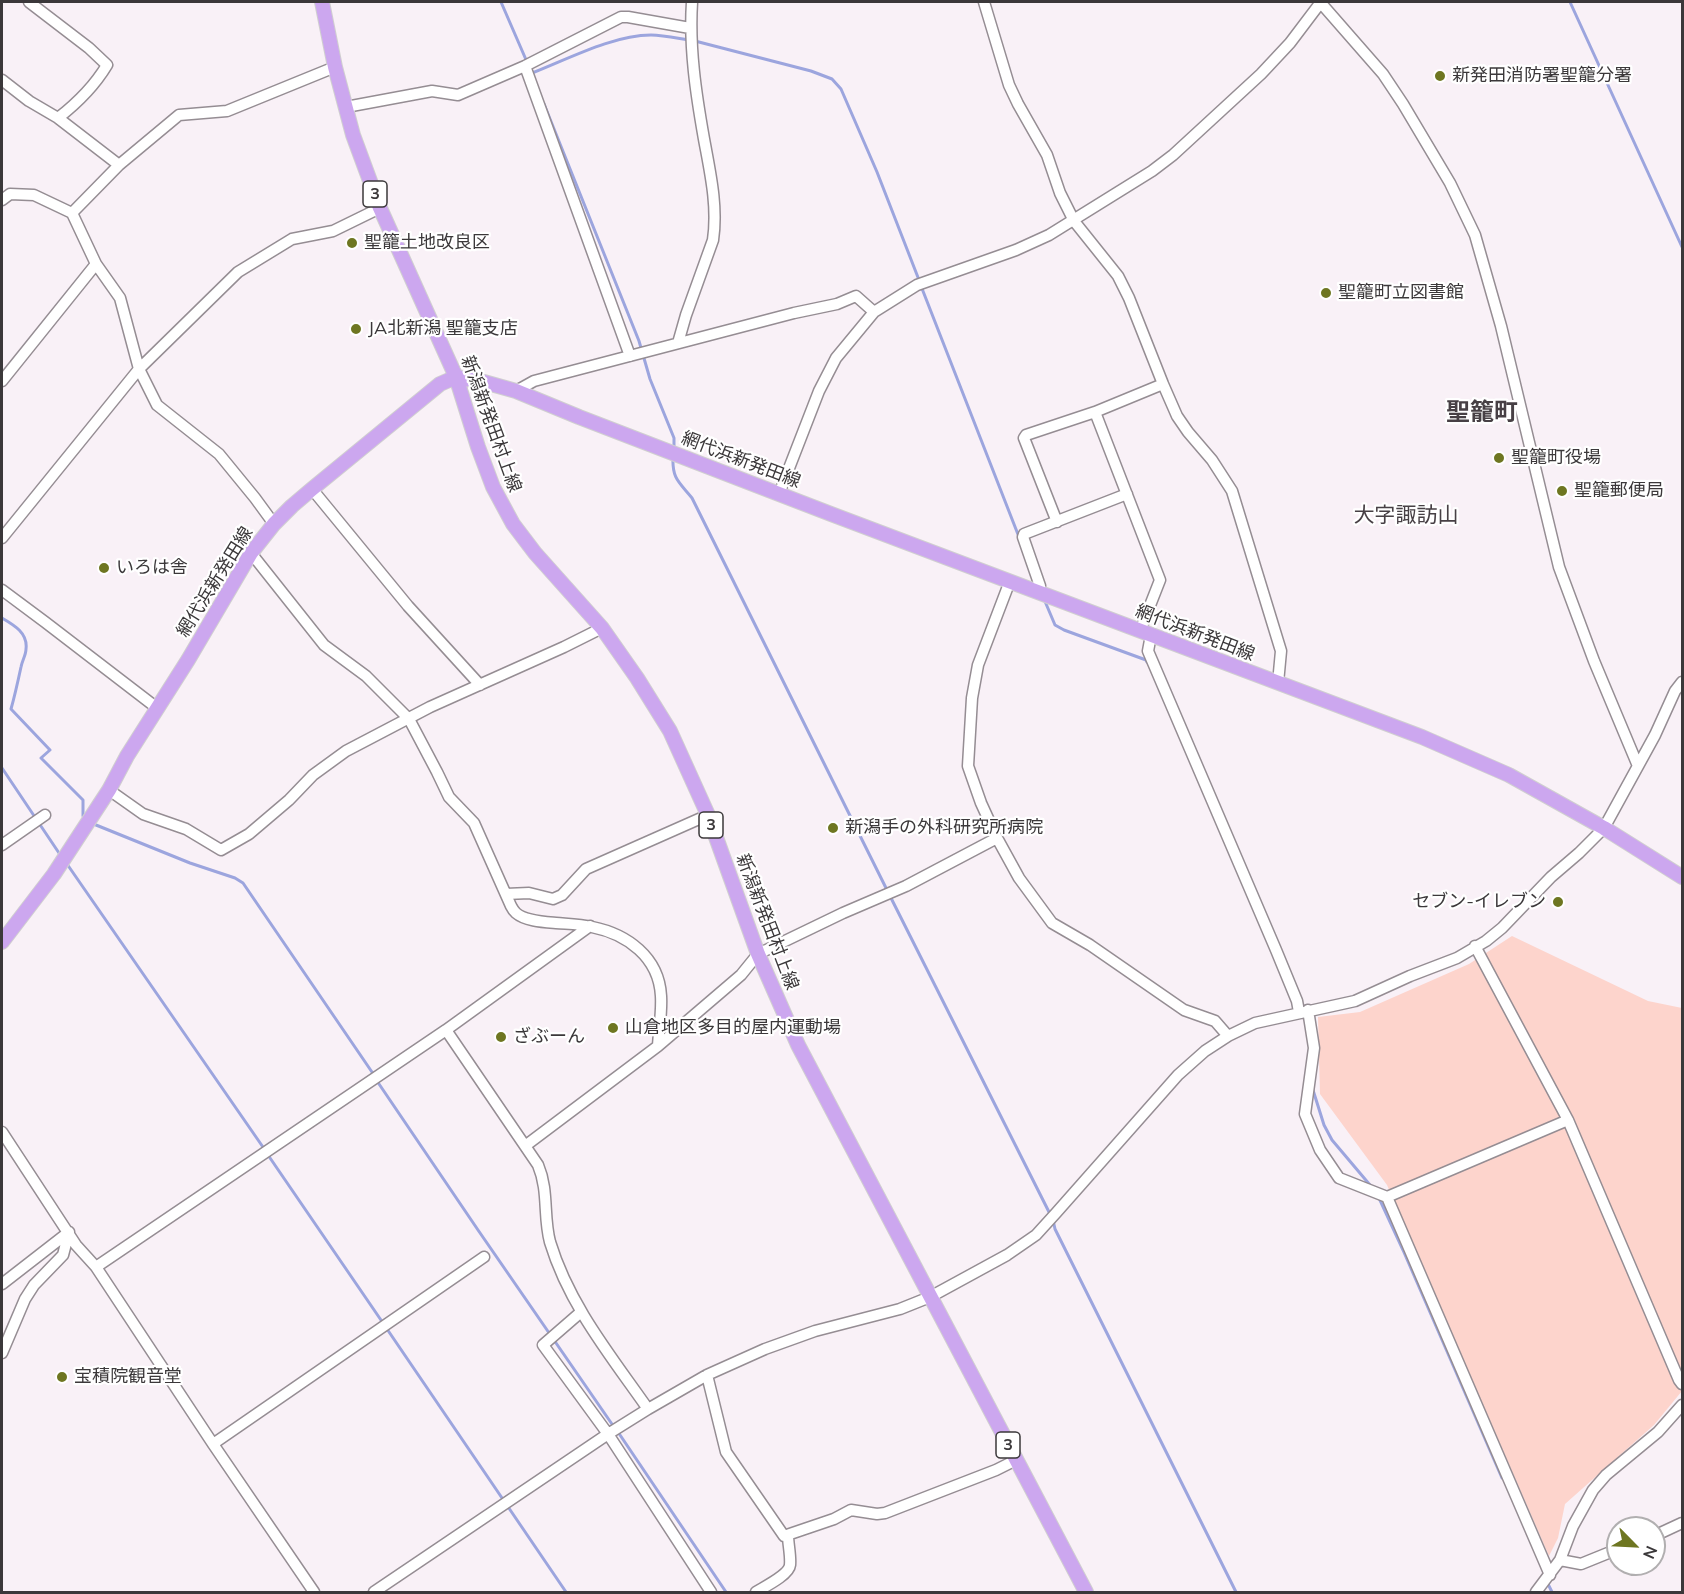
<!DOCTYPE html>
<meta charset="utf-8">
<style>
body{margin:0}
#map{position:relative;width:1684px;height:1594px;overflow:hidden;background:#f9f1f7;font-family:Mulish,sans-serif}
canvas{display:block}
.frame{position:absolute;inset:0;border:3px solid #3b383a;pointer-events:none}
.north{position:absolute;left:1606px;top:1516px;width:60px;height:60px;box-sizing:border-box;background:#fff;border:2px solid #b1afb0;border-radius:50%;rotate:114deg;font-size:16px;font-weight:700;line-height:24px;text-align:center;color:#3b383a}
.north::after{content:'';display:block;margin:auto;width:21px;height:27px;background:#6e7621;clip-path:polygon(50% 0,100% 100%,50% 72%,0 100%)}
</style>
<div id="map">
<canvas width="1684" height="1594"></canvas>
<div class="frame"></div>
<div class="north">N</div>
</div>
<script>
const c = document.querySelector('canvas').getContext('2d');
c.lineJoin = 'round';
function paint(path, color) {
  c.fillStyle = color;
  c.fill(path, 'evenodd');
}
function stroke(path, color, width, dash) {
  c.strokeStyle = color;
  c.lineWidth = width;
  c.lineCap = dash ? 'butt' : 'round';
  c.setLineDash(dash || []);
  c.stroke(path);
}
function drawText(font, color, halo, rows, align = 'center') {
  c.font = font + ' Mulish,"Noto Sans JP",sans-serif';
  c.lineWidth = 4.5;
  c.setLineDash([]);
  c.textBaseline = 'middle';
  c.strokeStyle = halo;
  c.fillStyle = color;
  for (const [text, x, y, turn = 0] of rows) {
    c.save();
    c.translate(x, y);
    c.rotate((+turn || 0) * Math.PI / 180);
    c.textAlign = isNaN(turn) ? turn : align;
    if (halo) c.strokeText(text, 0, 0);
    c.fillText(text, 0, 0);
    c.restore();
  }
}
paint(new Path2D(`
 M1512,936L1648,1001L1682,1008V1391L1654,1425L1565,1504L1558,1538L1549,1556L1387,1185L1320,1094L1318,1017L1360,1012L1469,964Z`), '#fdd4cc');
stroke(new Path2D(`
 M501,2L527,62
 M1570,2L1682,247
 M695,41L811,71L832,79L841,89L877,172L919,280
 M532,73C568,59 613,35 651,35C663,35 676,38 688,40
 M544,104L639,341L650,379L674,438V450
 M921,286L1019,537
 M673,457C672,479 679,482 692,498L887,890
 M1044,599L1055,625L1064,630L1146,660L1147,662
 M2,618C14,625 28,633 26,649C26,655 22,661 21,667C18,681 15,695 11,709L50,750L41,758L83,800V816
 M2,768L61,856
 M96,825L190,863L235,878L243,883L374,1075
 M67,864L265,1150
 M890,896L1050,1214
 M377,1081L478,1230L614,1427
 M1313,1090L1324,1125L1332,1140L1370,1185
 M268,1155L383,1323
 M1379,1198L1403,1250L1502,1478
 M1053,1220L1055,1229L1236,1592
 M387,1329L566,1592
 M618,1432L726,1592
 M1547,1582L1552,1592`), '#9ca5de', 3);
const minor = new Path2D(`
 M29,2L89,48L107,65C95,85 76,104 58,118
 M984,2L1009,85L1018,104L1047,155L1060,193L1074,221L1118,276L1129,298L1163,384L1177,416L1188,432L1212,460L1232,491L1281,651L1278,683
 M525,66L630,356
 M2,80L29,101L58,118L119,165
 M346,107L432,91L458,95L525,66L621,17H628L690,28
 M2,200L10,194L34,195L72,213L96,264L120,298L139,369L157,405L219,454L255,498L274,524
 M72,213L119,165L179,115L227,111L335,67
 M678,343L686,315L713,240C718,206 710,172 704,139C696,94 689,48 692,2
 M2,381L96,264
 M516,391L534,381L794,313L837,304L856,296L874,312
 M312,489L408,606L480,685
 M779,494L819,391L836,358L874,312L917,285L1016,250L1049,235L1152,171L1173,155L1261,74L1290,43L1321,2
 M1057,522L1024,438L1026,435L1095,412
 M2,538L139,369L238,272L292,239L333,231L380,208
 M251,553L324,645L366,676L409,719L437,772L449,797L474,823L511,906C512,908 514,911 516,913C525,921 544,922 556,923C568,924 580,924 592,927C627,934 659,957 661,996C662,1012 659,1029 658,1046
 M1010,581L978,665L972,698L968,766L981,803L997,838L1019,878L1052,923L1090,945L1184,1010L1215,1021L1228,1036
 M2,590L45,622L157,708
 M1038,592L1040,586L1023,537L1024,534L1127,494
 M1140,631L1160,580L1095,412L1163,384
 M1151,635L1148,651L1276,950L1297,1001L1299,1012
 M1638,766L1655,735L1675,691L1682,682
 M109,790L143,814L186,829L221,850L249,834L289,800L313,775L346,751L430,707L564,647L602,628
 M2,845L45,815
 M506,894L529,893L553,899L562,895L586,869L708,815
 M1475,946L1568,1120L1679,1380L1682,1384
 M1308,1010L1314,1048L1305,1114L1320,1150L1339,1178L1387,1197L1568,1120
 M446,1030L538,1165C549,1191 543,1216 550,1242C569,1305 611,1356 648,1409L707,1375L765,1349L815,1331L900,1309L930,1297L1007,1255L1036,1235L1056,1213L1178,1075L1205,1051L1228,1036L1255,1023L1355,1001L1410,976L1457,958L1486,941L1502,928L1551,877L1579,853L1604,828L1638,766L1594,661L1559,567L1501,326L1475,235L1450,183L1403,104L1383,74L1320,2
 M2,1132L76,1245L96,1267L213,1444L314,1592
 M525,1146L658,1046L741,975L758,954L843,913L906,886L997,838
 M1387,1197L1550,1575
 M96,1267L446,1030L590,926
 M2,1284L69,1232
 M581,1312L543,1345L608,1434L711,1592
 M2,1353L25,1299L34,1285L63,1255L69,1232
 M707,1375L726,1452L784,1536L834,1519L851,1510L877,1514L885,1513L996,1470L1016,1460
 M213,1444L484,1257
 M1654,1536L1682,1523
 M1560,1560L1581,1564L1618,1549
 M374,1592L608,1434L648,1409
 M756,1592C764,1587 789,1575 790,1565C791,1556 788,1544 788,1535
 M1536,1592L1560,1560L1573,1526L1593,1490L1606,1475L1658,1432L1682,1405`);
const major = new Path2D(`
 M322,2L335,67L353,135L380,208L456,377L478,447L493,487L513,524L535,553L602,628L637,678L670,731L708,815L758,954L798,1045L1086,1592
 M2,942L54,874L109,790L127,756L188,660L251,553L274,524L292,506L312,489L440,384L456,377L484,382L516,391L579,417L831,514L1422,737L1509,775L1604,828L1682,877`);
stroke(minor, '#958d93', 13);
stroke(major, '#d0cfd0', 16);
stroke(minor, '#fff', 10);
stroke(major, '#cca7ef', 14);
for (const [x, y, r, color] of [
 [1440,76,6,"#6e7621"],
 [352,243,6,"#6e7621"],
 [1326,293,6,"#6e7621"],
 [356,329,6,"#6e7621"],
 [1499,458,6,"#6e7621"],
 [1562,491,6,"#6e7621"],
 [104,568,6,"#6e7621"],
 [833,828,6,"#6e7621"],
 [1558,902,6,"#6e7621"],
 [613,1028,6,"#6e7621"],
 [501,1037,6,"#6e7621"],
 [62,1377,6,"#6e7621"]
]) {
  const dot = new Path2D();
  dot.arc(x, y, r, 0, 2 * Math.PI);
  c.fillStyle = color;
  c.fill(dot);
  stroke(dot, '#fff', 2);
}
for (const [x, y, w] of [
 [375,194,24],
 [711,825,24],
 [1008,1445,24]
]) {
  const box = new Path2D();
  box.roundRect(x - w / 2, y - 13, w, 26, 4.5);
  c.fillStyle = '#fff';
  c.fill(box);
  stroke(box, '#3b383a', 1.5);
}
drawText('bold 16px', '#3b383a', null, [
 ["3",375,194],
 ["3",711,825],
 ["3",1008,1445]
]);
drawText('18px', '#3b383a', '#fff', [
 ["新発田消防署聖籠分署",1452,76],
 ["聖籠土地改良区",364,243],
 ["聖籠町立図書館",1338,293],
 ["JA北新潟 聖籠支店",368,329],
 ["聖籠町役場",1511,458],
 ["聖籠郵便局",1574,491],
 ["いろは舎",116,568],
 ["新潟手の外科研究所病院",845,828],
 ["セブン-イレブン",1546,902,"right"],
 ["山倉地区多目的屋内運動場",625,1028],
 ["ざぶーん",513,1037],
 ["宝積院観音堂",74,1377]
], 'left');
drawText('18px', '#3b383a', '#fff', [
 ["新潟新発田村上線",491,424,70],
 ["網代浜新発田線",741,460,21],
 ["網代浜新発田線",215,582,-58],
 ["網代浜新発田線",1195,633,21],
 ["新潟新発田村上線",767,922,69]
]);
drawText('21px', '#474045', '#fff', [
 ["大字諏訪山",1406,516]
]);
drawText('bold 24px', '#474045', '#fff', [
 ["聖籠町",1482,413]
]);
</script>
